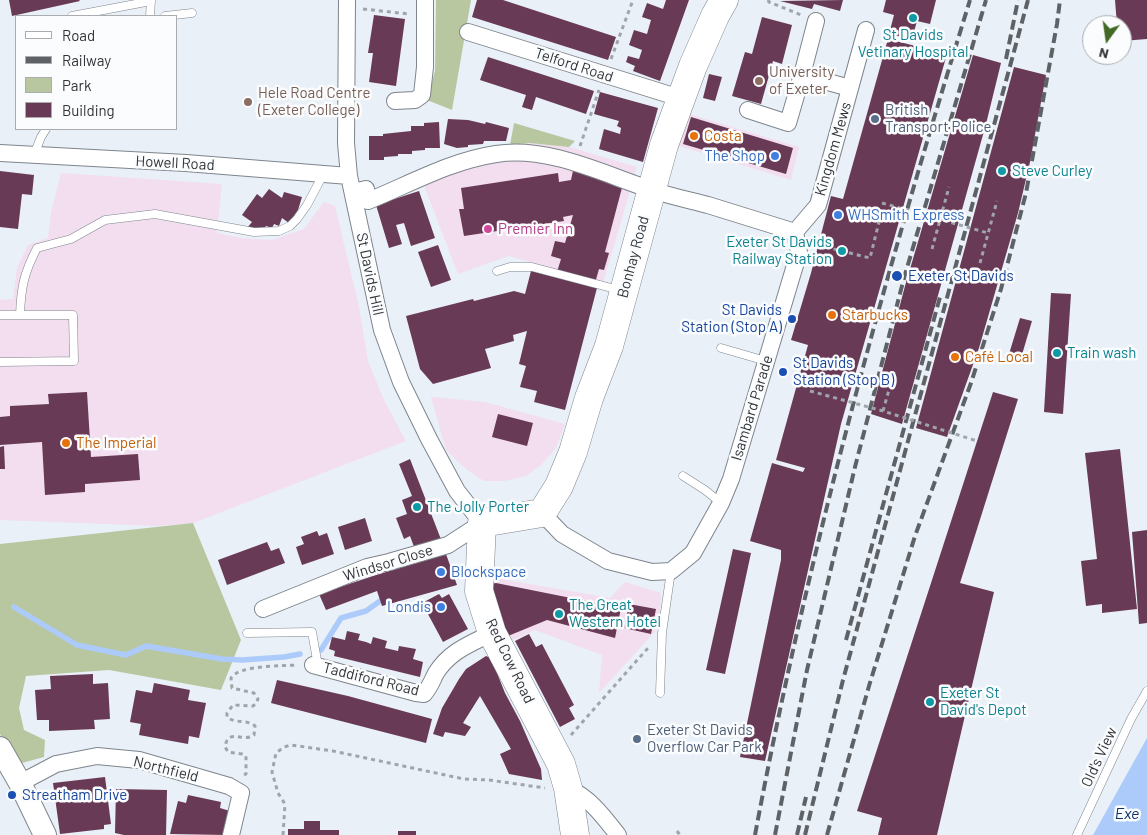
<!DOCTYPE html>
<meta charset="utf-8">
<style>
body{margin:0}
#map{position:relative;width:1147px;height:835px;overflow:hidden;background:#e9f0f8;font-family:Barlow,sans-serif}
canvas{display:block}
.legend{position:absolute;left:15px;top:15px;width:162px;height:115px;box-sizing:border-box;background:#fbfcfe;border:1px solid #abacaf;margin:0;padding:6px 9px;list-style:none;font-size:15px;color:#323538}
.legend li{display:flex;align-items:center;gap:10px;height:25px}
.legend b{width:25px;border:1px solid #abacaf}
.north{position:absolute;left:1082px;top:15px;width:50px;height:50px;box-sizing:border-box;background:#fbfcfe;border:1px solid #abacaf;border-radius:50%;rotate:194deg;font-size:14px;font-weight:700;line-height:20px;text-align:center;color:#323538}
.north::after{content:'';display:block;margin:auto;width:18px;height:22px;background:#436a24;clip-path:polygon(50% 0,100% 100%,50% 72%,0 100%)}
</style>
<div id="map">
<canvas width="1147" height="835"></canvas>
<ul class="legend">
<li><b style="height:6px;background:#fff"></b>Road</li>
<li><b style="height:6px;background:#5e6266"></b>Railway</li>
<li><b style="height:14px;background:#b8c79f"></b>Park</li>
<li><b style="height:14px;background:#693a55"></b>Building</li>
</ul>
<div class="north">N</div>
</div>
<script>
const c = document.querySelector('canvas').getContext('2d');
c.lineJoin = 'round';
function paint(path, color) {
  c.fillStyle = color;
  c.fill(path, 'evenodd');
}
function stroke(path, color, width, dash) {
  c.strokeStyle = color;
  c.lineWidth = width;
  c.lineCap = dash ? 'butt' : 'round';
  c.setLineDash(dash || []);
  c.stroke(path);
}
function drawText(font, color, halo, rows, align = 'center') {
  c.font = font + ' Barlow,sans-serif';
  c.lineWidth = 5;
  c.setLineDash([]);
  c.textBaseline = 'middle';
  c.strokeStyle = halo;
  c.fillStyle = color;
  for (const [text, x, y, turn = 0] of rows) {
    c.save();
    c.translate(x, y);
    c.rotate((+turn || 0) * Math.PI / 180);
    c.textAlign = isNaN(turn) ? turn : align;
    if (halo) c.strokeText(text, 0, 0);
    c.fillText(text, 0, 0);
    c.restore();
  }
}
paint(new Path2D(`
 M686,113L799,147L791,180L676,145Z
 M529,143L569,147L637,167L603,283L509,256L458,274L425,188L422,174L510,145Z
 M61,173L222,184L217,233L241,238L272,240L304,229L324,202L335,206L359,307L368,361L384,400L406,441L193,523L157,526L0,520V300L13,299L17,268L28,245L48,238L51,212Z
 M431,397L485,402L565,424L556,448L541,465L526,476L504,481H484L467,470L446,450Z
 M490,577L610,598L625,582L661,593L659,627L599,693L602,655L535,630L506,643Z`), '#f2deee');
paint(new Path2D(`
 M436,0H471L452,110L427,100L435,71Z
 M514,123L575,141L569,147L529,143L510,145Z
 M193,523L241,640L221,690L109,670L26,676L19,708L24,730L45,740L44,757L22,763L5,744L0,734V544Z`), '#b8c79f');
paint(new Path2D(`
 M1147,738V835H1093Z`), '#accbfa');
stroke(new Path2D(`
 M14,607L77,645L126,655L146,646L222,659L242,660L284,657L300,654
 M321,650L341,618L366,611L380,601`), '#accbfa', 5.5);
paint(new Path2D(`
 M9,0H79L80,1L12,16Z
 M477,0H503L616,37L608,60L472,17Z
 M666,0H689L660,81L633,71L635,66L626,62L628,56L639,59L642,50L629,45L634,30L647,34L651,20L642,17L647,3L663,9Z
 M843,0L840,11L814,4L812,9L780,1Z
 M886,0H936L930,24L917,21L912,39L889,34L894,15L883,12Z
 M1115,0H1147V39L1122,41V25H1117Z
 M374,15L405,19L396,86L369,82L373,53H368Z
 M762,17L792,25L782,64L773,61L761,104L732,96L745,52L752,54Z
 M888,39L947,54L841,424L765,761L740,757L781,560V550L750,541L772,463L803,472L805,468L776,460L808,345L791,340L811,273L831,196L843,199Z
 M973,55L1001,63L986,124L902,424L871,414L905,286Z
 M488,57L594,91L586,114L536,97L532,110L522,107L526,95L480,80Z
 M1014,67L1046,75L1030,162L1018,213L979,348L947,437L916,428Z
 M709,74L722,77L715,101L703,98Z
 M600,92L658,108L643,162L599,149L604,129L620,134L621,128L617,126L619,121L594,114Z
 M691,117L793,148L786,174L683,144Z
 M448,119L468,120L485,124L486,122L509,128L506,141H484L483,144L468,145V147L457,148L444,144Z
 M439,122L440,148H425V150L412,151V154H398V156L384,157V160H369V136H383V134L411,131V126H424V123Z
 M574,166L623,184L605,252L609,253L604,270L599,269L595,283L557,272L561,259L551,256L555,241L565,243L573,215L563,217L564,221L464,236L459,209H464L461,188L558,173L559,182L571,180Z
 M0,171L34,175L32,195L22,194L18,229L0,227Z
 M269,189L282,198L284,192L302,197L298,210L289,223L282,218L279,226L274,224L272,228L266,226L262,231L247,228L252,222L242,215L257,194L262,198Z
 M419,191L435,238L411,246L404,223L396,225L402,244L389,248L376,205Z
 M438,245L451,280L431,287L418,252Z
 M531,271L597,288L565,410L534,402L537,391L520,387L526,366L519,364L527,331L513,335L514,341L485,349L491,368L433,384L420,369L406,316L473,299L474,301L514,291L525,294Z
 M1051,293L1071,294L1063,414L1044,412Z
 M1020,318L1032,321L1021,358L1009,354Z
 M87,392L91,457L138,454L140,480L85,484V492L45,495L42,442L0,445V417L10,416V406L49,404L48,394Z
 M993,392L1018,399L960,583L994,592L937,835H878L882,818L857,811Z
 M498,414L533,423L527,446L492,437Z
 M4,446L5,469H0V447Z
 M1120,449L1137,609L1102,613V604L1086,606L1081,561L1097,559L1085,453Z
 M410,459L442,542L416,552L410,536L404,539L396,518L407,514L402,500L412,496L399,464Z
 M365,518L372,541L345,550L338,527Z
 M1147,530V623L1139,624L1132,532Z
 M317,531L319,536L327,533L334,554L302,565L296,547L304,544L301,537Z
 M267,542L271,551L279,548L285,563L227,585L218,560Z
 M733,549L751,553L725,674L706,670Z
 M446,554L457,585L382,606L377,591L326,610L319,594L373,576Z
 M496,583L621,608L615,638L547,620L508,636L490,590L491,584Z
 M439,594L442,598L449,594L468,629L443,642L422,603Z
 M629,604L656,609L651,634L624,628Z
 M347,631L360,634L358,640L366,642L371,644L373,637L387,641L385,648L398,651L399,646L416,649L413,659L423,662L420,677L334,656L335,651L329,649L332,637L345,640Z
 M529,634L536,647L542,644L574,705L569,708L575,719L560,727L515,641Z
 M486,656L491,658L505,693L520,721L541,769L542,780L509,774L500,754L511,749L480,696L463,723L471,727L465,736L445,732L443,737L433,734L442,708L459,679L466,669Z
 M93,674V684L108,683L110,719L94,720L95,729L49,731V720H37L35,690L51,689L50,676Z
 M277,680L348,696L432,719L426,743L271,703Z
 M154,683L190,690L188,700L206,703L199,738L189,736L188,744L139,735L141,724L130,722L136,690L152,693Z
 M105,777L111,824L104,825V829L60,834L53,783Z
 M116,789L167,790L166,835H124L115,833Z
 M188,795L221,802L220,808L230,811L225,835L170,834L178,801L186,803Z
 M304,821H320V830H339V835H288V829H304Z
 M398,831H416V835H398Z`), '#693a55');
const lane = new Path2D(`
 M72,16L151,1
 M150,16L151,0
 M165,16L192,13
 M34,155L41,137L46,129
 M497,271L510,267H532L619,290
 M0,315H73L74,361L0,362
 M20,315C21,287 24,273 37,248L71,239L105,220L155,214L254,232L279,231L290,226L297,219L307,205L324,173
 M721,348L766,361
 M683,476L705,490L721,503
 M247,633L312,632L318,666
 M660,693L662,633L671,571
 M1077,835L1131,719L1147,691`);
const street = new Path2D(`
 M468,32L680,98
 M802,75L816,21
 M395,101L415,100L422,95L425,67V0
 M748,110L788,123L802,75L850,88
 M0,153L186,163L349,176
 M353,192L366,189L368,201C410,184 450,161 496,154C548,146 601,173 649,189C669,196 689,200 708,205C737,214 766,223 795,232
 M795,232L818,205L866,30
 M542,513L562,534L608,561L652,572L671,571L693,553L721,503L731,479L799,252L795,232
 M263,609L367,567L389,562L448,545L482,523L457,491L429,439L401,382L382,330L349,176L346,143L347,0
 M313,665L416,693L424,694C430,687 432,681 436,673C450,651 470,644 492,633
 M20,783L56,764L97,756L139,760L229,786L241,793L231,835
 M568,788C590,798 603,816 618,835`);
const secondary = new Path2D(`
 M0,748L20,783L45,835`);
const highway = new Path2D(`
 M575,835L568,788L561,764L492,633L479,591L482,523L542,513L559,486L573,452L589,398L609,346L664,145L693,66L715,16L724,0`);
stroke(lane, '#7e858c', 9);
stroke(street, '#7e858c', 18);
stroke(secondary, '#7e858c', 24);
stroke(highway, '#7e858c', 29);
stroke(new Path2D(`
 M768,0L769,2L801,15
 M363,9L409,14
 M611,59L633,0
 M580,146L599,90
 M818,245L870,258L880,218
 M932,249L949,187
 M980,263L997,201
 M883,411L894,372
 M571,735L648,648
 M244,775L246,774V756L242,754L228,752L225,747C228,727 243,743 254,735L255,726C247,719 235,724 227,717V713L233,705L253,706L256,704L258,699L254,693L232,688L231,678C239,665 282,666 298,665
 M677,831L680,835
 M283,835L285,804L278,793L272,772L276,753L284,747L291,745L333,751L464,779L489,780L545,788`), '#a0a5ab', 3, [4, 4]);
stroke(lane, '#fff', 8);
stroke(street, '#fff', 16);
stroke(secondary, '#fff', 22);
stroke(highway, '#fff', 28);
stroke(new Path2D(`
 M1006,59L1018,0
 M846,640L940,297
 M755,835C808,552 885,275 970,0
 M775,835L807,670L855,467L904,278L986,0
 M797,835L806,797
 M805,835L843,680L1028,0
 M827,835L869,686L915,536L971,383L1001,289L1026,193L1057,24L1060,0`), '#5e6266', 4, [10, 5]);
stroke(new Path2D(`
 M882,203L988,233
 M810,391L883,411L977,441`), '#a0a5ab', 3, [4, 4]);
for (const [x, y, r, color] of [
 [913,18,5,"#0f9aa8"],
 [759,81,5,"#8d6e63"],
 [248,102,5,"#8d6e63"],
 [875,119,5,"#5c6f8a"],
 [694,136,5,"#e8710a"],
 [775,156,5,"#3f7fe0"],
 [1002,171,5,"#0f9aa8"],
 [838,215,5,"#3f7fe0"],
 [488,229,5,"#d1479c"],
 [842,251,5,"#0f9aa8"],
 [897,276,6,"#1a4fb4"],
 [832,315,5,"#e8710a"],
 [792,319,5,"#1a4fb4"],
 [1057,353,5,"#0f9aa8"],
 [955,357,5,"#e8710a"],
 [783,372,5,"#1a4fb4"],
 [66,443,5,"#e8710a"],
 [417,507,5,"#0f9aa8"],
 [441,572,5,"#3f7fe0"],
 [441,607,5,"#3f7fe0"],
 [559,614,5,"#0f9aa8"],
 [930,702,5,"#0f9aa8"],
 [637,739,5,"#5c6f8a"],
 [12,795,5,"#1a4fb4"]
]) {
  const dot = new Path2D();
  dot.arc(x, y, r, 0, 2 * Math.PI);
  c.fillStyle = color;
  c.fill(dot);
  stroke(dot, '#fbfcfe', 2);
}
drawText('15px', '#0d838f', '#fbfcfe', [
 ["St Davids",913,35,"center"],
 ["Vetinary Hospital",913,52,"center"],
 ["Steve Curley",1012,171],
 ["Exeter St Davids",832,242,"right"],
 ["Railway Station",832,259,"right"],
 ["Train wash",1067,353],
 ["The Jolly Porter",427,507],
 ["The Great",569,605],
 ["Western Hotel",569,622],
 ["Exeter St",940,693],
 ["David's Depot",940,710]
], 'left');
drawText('15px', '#323538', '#fbfcfe', [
 ["Telford Road",574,65,18],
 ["Kingdom Mews",833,149,-74],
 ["Howell Road",175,163,3],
 ["Bonhay Road",633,257,-75],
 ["St Davids Hill",370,274,78],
 ["Isambard Parade",752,408,-73],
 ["Windsor Close",388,563,-17],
 ["Red Cow Road",510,661,64],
 ["Taddiford Road",371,679,14],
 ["Old's View",1099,757,-65],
 ["Northfield",166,769,14]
]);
drawText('15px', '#785e54', '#fbfcfe', [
 ["University",769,72],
 ["of Exeter",769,89],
 ["Hele Road Centre",258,93],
 ["(Exeter College)",258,110]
], 'left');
drawText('15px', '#4e5e75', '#fbfcfe', [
 ["British",885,110],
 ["Transport Police",885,127],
 ["Exeter St Davids",647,730],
 ["Overflow Car Park",647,747]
], 'left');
drawText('15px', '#c56008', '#fbfcfe', [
 ["Costa",704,136],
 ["Starbucks",842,315],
 ["Café Local",965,357],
 ["The Imperial",76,443]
], 'left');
drawText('15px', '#366cbe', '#fbfcfe', [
 ["The Shop",765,156],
 ["WHSmith Express",848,215,"left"],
 ["Blockspace",451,572,"left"],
 ["Londis",431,607]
], 'right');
drawText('15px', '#b23c85', '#fbfcfe', [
 ["Premier Inn",498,229]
], 'left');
drawText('15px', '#164399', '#fbfcfe', [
 ["Exeter St Davids",908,276],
 ["St Davids",782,310,"right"],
 ["Station (Stop A)",782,327,"right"],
 ["St Davids",793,363],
 ["Station (Stop B)",793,380],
 ["Streatham Drive",22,795]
], 'left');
drawText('italic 16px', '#0d336a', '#fbfcfe', [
 ["Exe",1127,814]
]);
</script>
